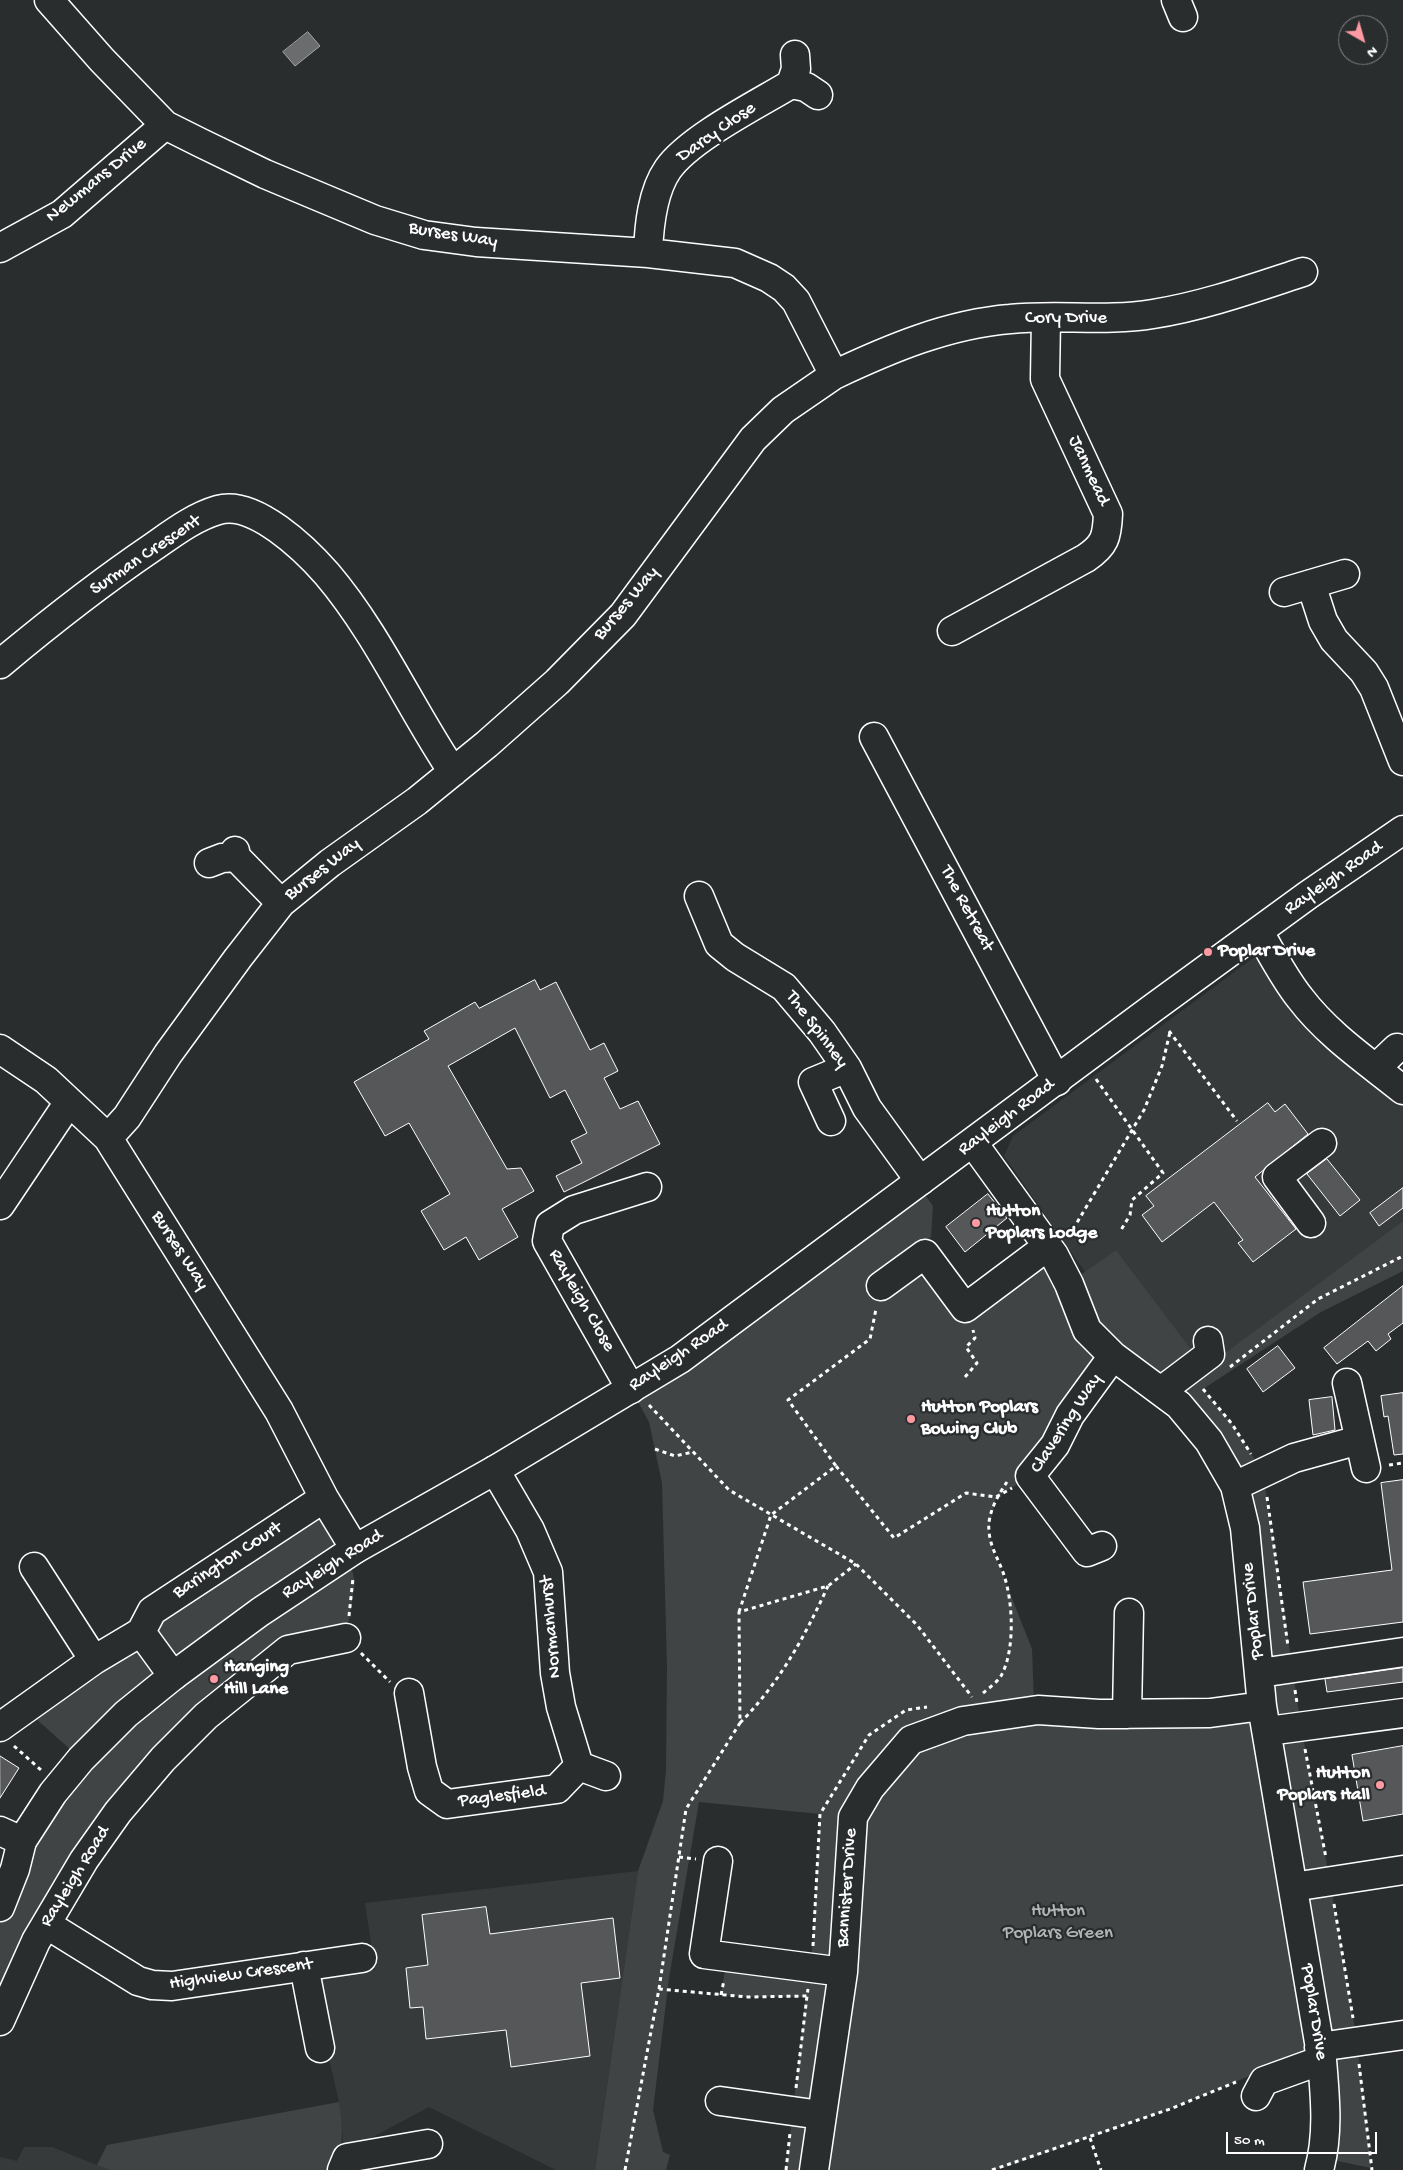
<!DOCTYPE html>
<style>
body{margin:0}
#map{position:relative;width:1403px;height:2170px;overflow:hidden;background:#2a2d2e;font-family:"Gochi Hand",sans-serif}
canvas{display:block}
.north{position:absolute;left:1338px;top:15px;width:50px;height:50px;box-sizing:border-box;background:#2a2d2e;border:1px solid #7f8182;border-radius:50%;rotate:142deg;font-size:14px;font-weight:700;line-height:20px;text-align:center;color:#fff}
.north::after{content:'';display:block;margin:auto;width:18px;height:22px;background:#ff9aa2;clip-path:polygon(50% 0,100% 100%,50% 72%,0 100%)}
.scale{position:absolute;left:1226px;top:2132px;width:151px;height:22px;box-sizing:border-box;border:2px solid #fff;border-top:0;padding-left:6px;font-size:15px;line-height:18px;white-space:nowrap;color:#fff;-webkit-text-stroke:4px #2a2d2e;paint-order:stroke}
</style>
<div id="map">
<canvas width="1403" height="2170"></canvas>
<div class="north">N</div>
<div class="scale">50 m</div>
</div>
<script>
const c = document.querySelector('canvas').getContext('2d');
c.lineJoin = 'round';
function paint(path, color) {
  c.fillStyle = color;
  c.fill(path, 'evenodd');
}
function stroke(path, color, width, dash) {
  c.strokeStyle = color;
  c.lineWidth = width;
  c.lineCap = dash ? 'butt' : 'round';
  c.setLineDash(dash || []);
  c.stroke(path);
}
function drawText(font, color, halo, rows, align = 'center') {
  c.font = font + ' "Gochi Hand",sans-serif';
  c.lineWidth = 4.5;
  c.setLineDash([]);
  c.textBaseline = 'middle';
  c.strokeStyle = halo;
  c.fillStyle = color;
  for (const [text, x, y, turn = 0] of rows) {
    c.save();
    c.translate(x, y);
    c.rotate((+turn || 0) * Math.PI / 180);
    c.textAlign = isNaN(turn) ? turn : align;
    if (halo) c.strokeText(text, 0, 0);
    c.fillText(text, 0, 0);
    c.restore();
  }
}
paint(new Path2D(`
 M1268,947L1403,1090V1221L1205,1369L1116,1250L1085,1272L1004,1156L1013,1136Z
 M638,1871L595,2170H556L429,2107L341,2154L343,2137L339,2102L311,1979L375,1970L365,1903Z
 M24,2147H52L109,2170H0V2157L17,2161Z`), '#373a3b');
paint(new Path2D(`
 M925,1195L933,1206L931,1237L910,1253L959,1317L1054,1255L1069,1283L1116,1250L1205,1368L1403,1221V1271L1321,1312L1203,1389L1232,1424L1263,1472L1301,1726L1330,1881L1357,2041L1371,2168L1323,2158L1319,2047L1170,2109L1003,2168L992,2170H786L806,1997H748L721,1995L727,1957L811,1968L820,1814L699,1802L669,1978L653,2110L663,2152L670,2155L666,2170H595L638,1871L663,1801L666,1770L667,1666L662,1483L649,1422L631,1389L870,1218L879,1230ZM1113,1356L1209,1441L1245,1528L1250,1707L1034,1702L1032,1649L991,1545L989,1529L996,1498L1030,1476Z
 M324,1498L348,1554L355,1582L346,1638L288,1650L163,1759L0,2021V1907L81,1759L24,1708Z
 M339,2102C343,2126 344,2147 335,2170H109L97,2165L107,2145Z`), '#414445');
const water = new Path2D(`
 M308,32L320,46L295,66L283,52Z`);
paint(water, '#6a6c6d');
stroke(water, '#a6a7a7', 1);
const building = new Path2D(`
 M535,980L540,990L556,982L590,1050L604,1043L618,1071L604,1078L620,1109L638,1101L660,1144L564,1192L556,1176L582,1163L571,1141L587,1133L565,1090L550,1098L515,1028L448,1066L507,1169L521,1168L534,1191L502,1209L518,1237L479,1260L466,1237L444,1250L421,1211L450,1194L409,1123L385,1136L354,1082L429,1039L424,1031L475,1002L479,1008Z
 M1268,1103L1275,1112L1285,1104L1308,1134L1255,1177L1296,1229L1253,1262L1238,1243L1243,1240L1214,1202L1162,1242L1142,1215L1154,1206L1146,1196Z
 M1327,1159L1360,1200L1340,1216L1307,1174Z
 M1403,1188V1208L1379,1226L1370,1213Z
 M988,1194L1007,1218L965,1252L946,1227Z
 M1403,1286V1323L1388,1334L1391,1339L1376,1351L1368,1341L1337,1364L1324,1348Z
 M1278,1346L1295,1368L1263,1392L1247,1369Z
 M1403,1393V1454L1394,1455L1388,1416L1384,1417L1381,1396Z
 M1332,1397L1335,1430L1313,1435L1309,1400Z
 M1403,1480V1622L1310,1634L1303,1582L1392,1570L1381,1483Z
 M1403,1668V1682L1327,1692L1325,1679Z
 M1403,1746V1814L1363,1821L1352,1755Z
 M0,1756L19,1768L0,1798Z
 M486,1907L490,1934L613,1918L620,1978L581,1983L590,2056L511,2067L506,2030L426,2039L423,2007L410,2008L406,1968L428,1965L422,1915Z`);
paint(building, '#555758');
stroke(building, '#fff', 1);
const minor = new Path2D(`
 M49,0L102,60L165,125L201,143L265,174L375,220L424,235L476,242L648,253L735,263L769,278L784,288L796,301L834,375L783,410L753,439L623,615L557,682L487,744L417,801L330,863L281,903L238,958L168,1054L127,1117L108,1138L279,1411L324,1498L355,1549
 M1176,0L1183,17
 M791,84L806,87L818,95
 M0,248L62,214L165,125
 M648,253C649,226 652,192 668,169C690,138 758,104 791,84L796,69L795,55
 M834,375C889,349 948,324 1010,319C1058,314 1105,322 1153,314C1204,306 1254,288 1303,272
 M1311,584L1323,621L1334,640L1364,672L1374,688L1403,761
 M1284,592L1345,574
 M952,631L1086,558C1105,545 1107,537 1108,514L1045,379L1046,318
 M0,664C49,623 100,583 153,547C173,533 194,517 218,510C254,499 306,550 327,574C378,634 410,708 453,772
 M874,737L1057,1081
 M235,851L236,857L281,903
 M209,863L222,858L236,857
 M699,896L719,944L735,957L784,987L822,1032L847,1068L867,1108L920,1181
 M1259,932C1272,954 1284,978 1300,998C1328,1035 1367,1061 1403,1090
 M0,1049L46,1080L108,1138
 M1376,1068L1397,1048
 M831,1121L813,1082L847,1068
 M973,1143L1054,1255L1069,1284L1087,1330L1113,1356L1179,1405L1209,1441L1235,1486L1245,1528L1262,1706L1322,2060C1325,2096 1329,2134 1319,2170
 M0,1205L69,1102
 M1311,1223L1277,1177L1322,1143
 M881,1286L925,1254L965,1308L1048,1246
 M1347,1383L1366,1468
 M631,1389L547,1241L550,1225L574,1210L647,1187
 M1161,1391L1210,1354L1208,1341
 M495,1470L530,1530L548,1572L555,1673L561,1707L579,1766L606,1776
 M1235,1486L1294,1458L1359,1440
 M1102,1546L1087,1552L1030,1476L1055,1445L1070,1415L1113,1356
 M34,1567L94,1660
 M1260,1673L1403,1652
 M173,1676L141,1632L152,1611L324,1498
 M409,1693L422,1767L429,1791L447,1804L557,1789L579,1766
 M1127,1714L1129,1613
 M0,1727L94,1660L141,1632
 M1268,1731L1403,1713
 M0,1831L22,1841
 M718,1861L704,1954L843,1972
 M1293,1887L1403,1870
 M46,1924L138,1981L152,1985L172,1986L362,1958
 M304,1966L320,2048
 M0,2021L36,1941L84,1860L118,1812L163,1759L206,1716L288,1650L346,1638
 M1319,2047L1403,2035
 M1256,2096L1264,2081L1322,2060
 M720,2101L821,2115
 M342,2170L347,2158L428,2144
 M814,2170L843,1972L853,1817L870,1788L911,1740L963,1721L1038,1710L1099,1714L1210,1713L1262,1706`);
const major = new Path2D(`
 M0,1907L15,1869L22,1841L53,1793L81,1759L126,1714L173,1676L260,1612L355,1549L495,1470L680,1359L1153,1008L1308,895L1403,830`);
stroke(minor, '#fff', 31);
stroke(major, '#fff', 31);
stroke(new Path2D(`
 M1169,1031L1237,1121
 M1096,1079L1163,1173L1132,1200L1130,1215L1121,1230
 M1069,1236L1144,1110L1162,1066L1170,1032
 M1230,1367L1318,1299L1403,1256
 M965,1377L977,1363L966,1347L975,1338L973,1330
 M1203,1389L1232,1424L1251,1454
 M649,1405L729,1490L856,1564L917,1625L972,1697
 M655,1449L675,1456L693,1452
 M1389,1465L1403,1463
 M836,1466L894,1538L966,1493L996,1497L1012,1488
 M1267,1497L1288,1646
 M739,1612L771,1515L836,1466L788,1400L870,1339L876,1309
 M349,1616L353,1578
 M361,1653L390,1682
 M1295,1690L1297,1703
 M983,1693C989,1688 999,1681 1002,1674C1015,1649 1013,1602 1004,1575C999,1560 990,1547 989,1531C987,1514 998,1495 1007,1482
 M740,1723C780,1682 804,1638 828,1586
 M14,1746L41,1770
 M1305,1749L1326,1858
 M679,1857L696,1859
 M1334,1904L1353,2018
 M813,1946L820,1814L869,1735L906,1710L927,1707
 M659,1989L686,1809L740,1723L739,1612L828,1586L856,1564
 M721,1995L724,1980
 M1359,2064L1372,2170
 M796,2088L807,1996
 M1090,2138L1101,2170
 M625,2170L659,1989L748,1997L807,1996L808,1989
 M786,2170L790,2133
 M992,2170L1170,2109L1236,2082`), '#fff', 3, [4, 4]);
stroke(minor, '#2a2d2e', 28);
stroke(major, '#2a2d2e', 28);
for (const [x, y, r, color] of [
 [1208,952,5,"#ff9aa2"],
 [976,1223,5,"#ff9aa2"],
 [911,1419,5,"#ff9aa2"],
 [214,1679,5,"#ff9aa2"],
 [1380,1785,5,"#ff9aa2"]
]) {
  const dot = new Path2D();
  dot.arc(x, y, r, 0, 2 * Math.PI);
  c.fillStyle = color;
  c.fill(dot);
  stroke(dot, '#2a2d2e', 2);
}
drawText('19px', '#fff', '#2a2d2e', [
 ["Darcy Close",717,133,-35],
 ["Newmans Drive",97,181,-39],
 ["Burses Way",453,236,9],
 ["Cory Drive",1066,319],
 ["Janmead",1088,471,65],
 ["Surman Crescent",146,556,-34],
 ["Burses Way",627,604,-50],
 ["Burses Way",323,870,-38],
 ["Rayleigh Road",1334,879,-35],
 ["The Retreat",966,909,62],
 ["The Spinney",816,1030,53],
 ["Rayleigh Road",1007,1118,-37],
 ["Burses Way",179,1251,57],
 ["Rayleigh Close",581,1301,60],
 ["Rayleigh Road",679,1356,-34],
 ["Clavering Way",1067,1424,-57],
 ["Barington Court",228,1561,-33],
 ["Rayleigh Road",333,1565,-32],
 ["Poplar Drive",1254,1611,-96],
 ["Normanhurst",552,1627,-95],
 ["Paglesfield",502,1797,-7],
 ["Rayleigh Road",76,1877,-58],
 ["Bannister Drive",848,1888,-86],
 ["Highview Crescent",241,1975,-8],
 ["Poplar Drive",1313,2012,81]
]);
drawText('bold 19px', '#fff', '#2a2d2e', [
 ["Poplar Drive",1218,952],
 ["Hutton",986,1212],
 ["Poplars Lodge",986,1234],
 ["Hutton Poplars",921,1408],
 ["Bowing Club",921,1430],
 ["Hanging",224,1668],
 ["Hill Lane",224,1690],
 ["Hutton",1370,1774,"right"],
 ["Poplars Hall",1370,1796,"right"]
], 'left');
drawText('19px', '#b3b4b5', '#2a2d2e', [
 ["Hutton",1058,1912],
 ["Poplars Green",1058,1934]
]);
</script>
